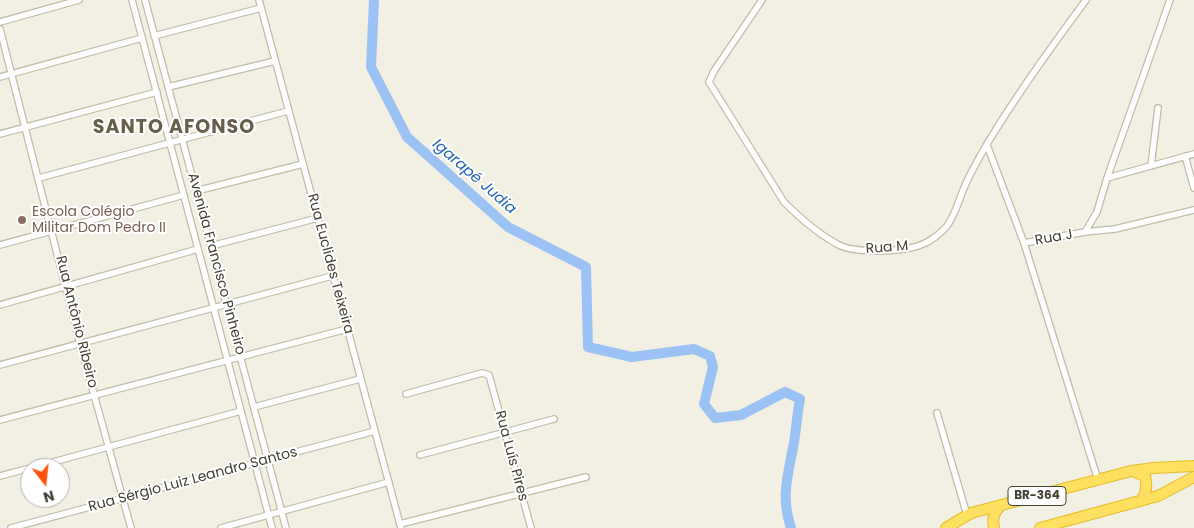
<!DOCTYPE html>
<meta charset="utf-8">
<style>
body{margin:0}
#map{position:relative;width:1194px;height:528px;overflow:hidden;background:#f2f0e2;font-family:Poppins,sans-serif}
canvas{display:block}
.north{position:absolute;left:20px;top:458px;width:50px;height:50px;box-sizing:border-box;background:#fff;border:1px solid #b4b3ad;border-radius:50%;rotate:164deg;font-size:14px;font-weight:700;line-height:20px;text-align:center;color:#444032}
.north::after{content:'';display:block;margin:auto;width:18px;height:22px;background:#ff530d;clip-path:polygon(50% 0,100% 100%,50% 72%,0 100%)}
</style>
<div id="map">
<canvas width="1194" height="528"></canvas>
<div class="north">N</div>
</div>
<script>
const c = document.querySelector('canvas').getContext('2d');
c.lineJoin = 'round';
function stroke(path, color, width, dash) {
  c.strokeStyle = color;
  c.lineWidth = width;
  c.lineCap = dash ? 'butt' : 'round';
  c.setLineDash(dash || []);
  c.stroke(path);
}
function drawText(font, color, halo, rows, align = 'center') {
  c.font = font + ' Poppins,sans-serif';
  c.lineWidth = 4;
  c.setLineDash([]);
  c.textBaseline = 'middle';
  c.strokeStyle = halo;
  c.fillStyle = color;
  for (const [text, x, y, turn = 0] of rows) {
    c.save();
    c.translate(x, y);
    c.rotate((+turn || 0) * Math.PI / 180);
    c.textAlign = isNaN(turn) ? turn : align;
    if (halo) c.strokeText(text, 0, 0);
    c.fillText(text, 0, 0);
    c.restore();
  }
}
stroke(new Path2D(`
 M374,0L371,67L407,137L508,227L586,267L588,347L632,357L694,349L710,356L713,367L704,404L715,418L741,415L785,392L800,399C797,415 796,432 793,448C787,479 781,497 791,528`), '#9ac2f4', 10);
const street = new Path2D(`
 M132,0L272,528
 M145,0L286,528
 M259,0L401,528
 M762,0L714,71L709,82L784,202C800,218 817,233 837,244C854,254 905,252 923,244C931,241 941,233 947,226C955,215 959,200 964,188C970,173 979,158 987,144C1017,94 1051,47 1086,0
 M0,22L79,0
 M0,29L80,344L131,528
 M154,36L261,8
 M0,77L142,38
 M168,87L275,61
 M0,134L157,92
 M987,145L1024,243
 M1185,156L1194,188
 M1151,166L1158,108
 M39,178L288,111
 M1107,178L1194,154
 M196,191L303,164
 M1085,232L1097,212L1107,178L1170,0
 M0,245L184,195
 M211,246L318,218
 M0,305L198,249
 M0,365L332,276
 M406,394L482,373L489,375L531,528
 M254,407L360,379
 M937,413L967,515
 M0,420L347,329
 M420,455L554,419
 M31,468L241,411
 M0,476L30,468
 M1098,480L1024,243L1085,232L1115,229L1194,210
 M400,524L586,477
 M11,528L375,431
 M221,528L389,482`);
const highway = new Path2D(`
 M1135,472L1145,476C1147,485 1147,491 1142,500
 M946,528L971,513L1131,471L1154,468L1194,466
 M994,528C992,518 994,512 1001,505
 M1040,528L1158,496L1194,477`);
stroke(street, '#c1bca7', 8);
stroke(highway, '#e6bb28', 12);
stroke(street, '#fff', 5.5);
stroke(highway, '#ffe061', 10);
for (const [x, y, r, color] of [
 [22,220,5,"#8d6e63"]
]) {
  const dot = new Path2D();
  dot.arc(x, y, r, 0, 2 * Math.PI);
  c.fillStyle = color;
  c.fill(dot);
  stroke(dot, '#fff', 2);
}
for (const [x, y, w] of [
 [1037,496,58]
]) {
  const box = new Path2D();
  box.roundRect(x - w / 2, y - 9.5, w, 19, 4);
  c.fillStyle = '#fff';
  c.fill(box);
  stroke(box, '#444032', 1);
}
drawText('bold 12px', '#444032', null, [
 ["BR-364",1037,496]
]);
drawText('14px', '#785e54', '#fff', [
 ["Escola Colégio",32,212],
 ["Militar Dom Pedro II",32,228]
], 'left');
drawText('14px', '#444032', '#fff', [
 ["Rua J",1054,238,-10],
 ["Rua M",887,248,-4],
 ["Avenida Francisco Pinheiro",216,264,75],
 ["Rua Euclides Teixeira",330,264,75],
 ["Rua Antônio Ribeiro",76,322,76],
 ["Rua Luís Pires",511,456,75],
 ["Rua Sérgio Luiz Leandro Santos",193,480,-15]
]);
drawText('italic 15px', '#2665b5', '#fff', [
 ["Igarapé Judia",474,177,41]
]);
c.letterSpacing = '1px';
drawText('bold 19px', '#675f49', '#fff', [
 ["SANTO AFONSO",174,128]
]);
c.letterSpacing = '0px';
</script>
